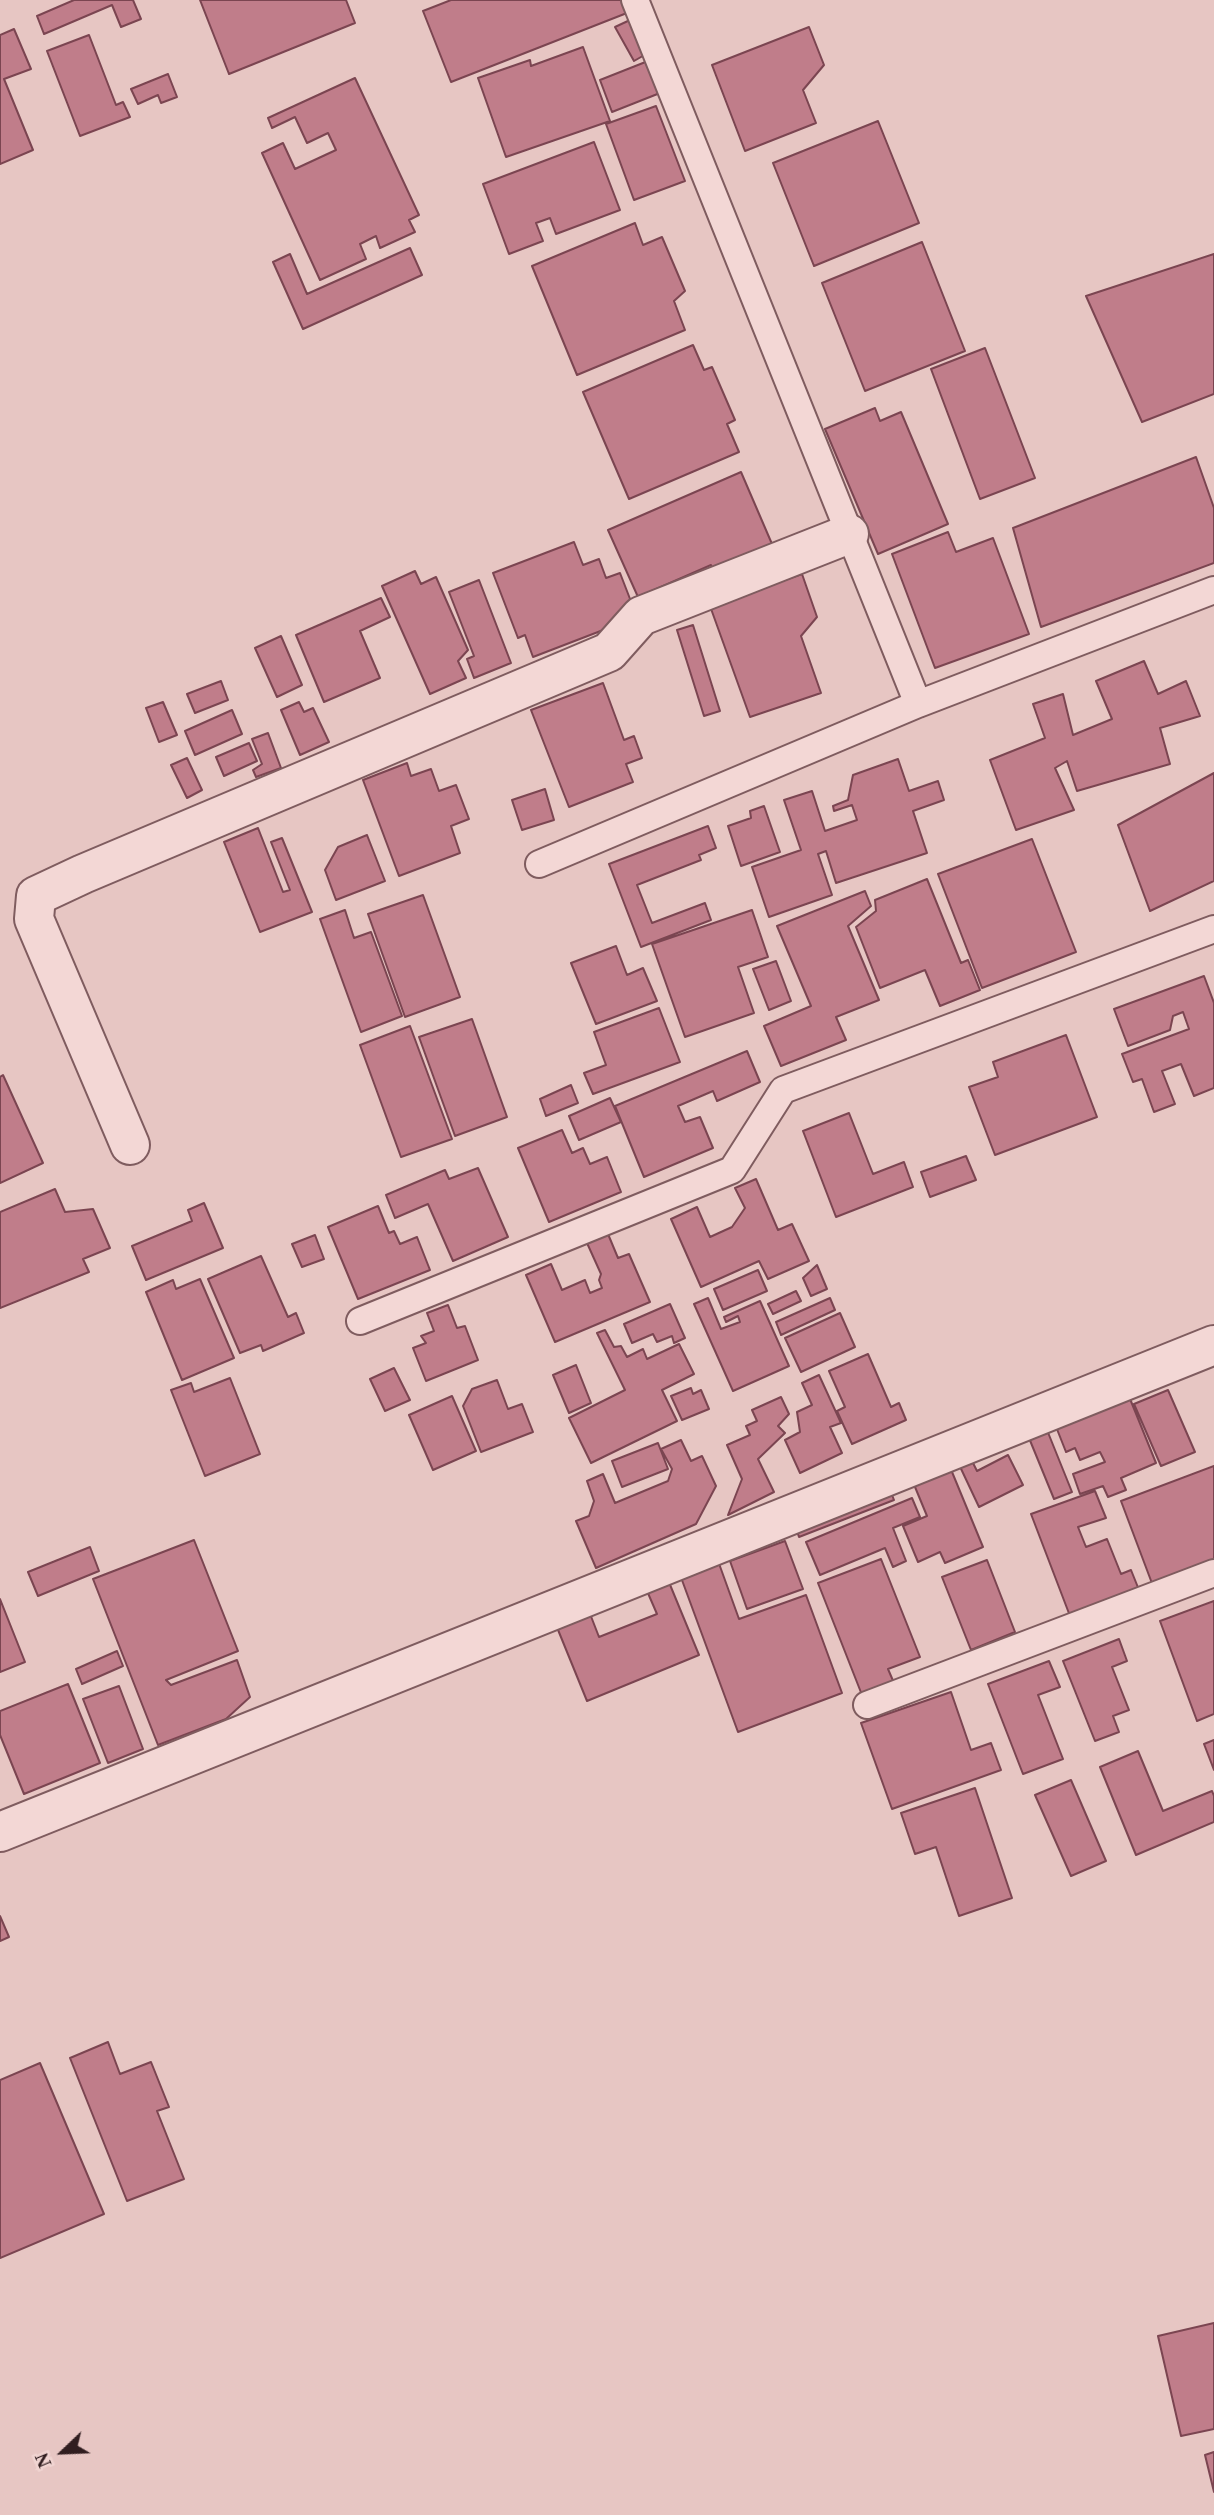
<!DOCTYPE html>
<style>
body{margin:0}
#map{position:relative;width:1214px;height:2515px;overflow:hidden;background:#e7c6c3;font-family:Georgia,serif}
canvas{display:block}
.north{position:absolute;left:28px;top:2417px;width:70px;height:70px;-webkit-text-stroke:5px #f0d4d1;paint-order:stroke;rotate:247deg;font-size:19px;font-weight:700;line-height:28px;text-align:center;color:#311e20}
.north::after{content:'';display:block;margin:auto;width:24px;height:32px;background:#311e20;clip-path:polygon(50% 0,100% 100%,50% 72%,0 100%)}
</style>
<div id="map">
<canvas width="1214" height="2515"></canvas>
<div class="north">N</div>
</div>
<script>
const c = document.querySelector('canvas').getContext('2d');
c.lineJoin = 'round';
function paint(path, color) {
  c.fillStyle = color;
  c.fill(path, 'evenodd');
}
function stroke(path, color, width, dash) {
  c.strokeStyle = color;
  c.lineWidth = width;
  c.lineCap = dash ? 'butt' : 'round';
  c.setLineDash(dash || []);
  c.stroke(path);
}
const building = new Path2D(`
 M74,0H133L141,19L121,27L112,5L44,34L37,16Z
 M200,0H346L355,23L229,74Z
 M451,0H628L632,11L451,82L423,11Z
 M630,20L648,53L634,61L615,27Z
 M809,27L824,65L803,90L816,123L745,151L712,65Z
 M14,29L31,69L4,79L33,150L0,164V35Z
 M89,35L116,105L123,102L130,117L80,136L47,51Z
 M583,47L610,121L506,157L478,78L530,60L531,66Z
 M648,61L660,93L612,112L600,80Z
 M168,74L177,97L161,103L158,95L138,104L131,89Z
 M355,78L419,215L409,220L415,232L380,248L376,236L360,244L366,259L320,280L262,153L283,143L295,169L336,150L328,133L307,143L295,117L272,128L268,118Z
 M656,106L685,181L634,200L606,124Z
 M878,121L919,223L814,266L773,163Z
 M594,142L620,210L556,234L550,218L536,223L543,241L509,254L483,184Z
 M635,223L643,245L662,237L685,291L674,301L685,330L577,375L532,266Z
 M922,242L965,351L865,391L822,283Z
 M410,248L422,275L303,329L273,262L290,254L307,294Z
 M1214,254V394L1142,422L1086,296Z
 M693,345L704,370L712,367L735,420L727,424L739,452L629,499L583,392Z
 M985,348L1035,478L980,499L931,369Z
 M875,408L880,421L901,412L948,524L878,554L825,429Z
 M1196,457L1214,508V563L1041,627L1013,528Z
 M741,472L772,544L713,570L711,565L638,597L608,530Z
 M948,532L956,552L993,538L1029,634L935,668L892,554Z
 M574,542L583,565L599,559L606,578L620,573L637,617L533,657L525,635L518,638L493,573Z
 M415,571L421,584L436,577L468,650L458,661L466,678L430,694L382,586Z
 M802,574L817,617L801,636L821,693L750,717L710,606Z
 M479,580L511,663L474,678L467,659L474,656L449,592Z
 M381,598L390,617L360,631L380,678L324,702L296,635Z
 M693,625L720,711L704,716L677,630Z
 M281,636L302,685L277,697L255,648Z
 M1144,661L1158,694L1186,681L1200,716L1160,728L1170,764L1077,791L1067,761L1055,768L1074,810L1016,830L990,760L1045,738L1033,704L1063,694L1073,735L1112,719L1096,681Z
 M221,681L228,700L195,713L187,694Z
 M603,683L624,740L634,736L642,758L626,764L633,782L569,807L531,710Z
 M163,702L177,735L159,742L146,708Z
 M299,702L304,712L313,708L329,742L300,755L281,710Z
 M232,710L242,734L195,755L185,731Z
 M268,733L281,768L256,777L253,770L262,764L252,739Z
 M249,743L257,761L224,776L216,757Z
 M187,758L202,790L187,798L171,765Z
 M898,759L909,791L938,781L944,800L913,811L927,853L836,883L826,851L818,854L832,895L769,917L752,867L801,850L784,800L812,791L825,831L857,820L852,805L834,811L833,806L848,800L853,775Z
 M407,763L411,776L431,769L439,791L456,785L469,819L451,826L460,853L399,876L363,780Z
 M1214,773V881L1150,911L1118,825Z
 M545,789L554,820L522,830L512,800Z
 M764,806L780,852L741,866L728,826L751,818L750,811Z
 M708,826L716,848L699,855L701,860L637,885L652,923L705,903L711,920L641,947L609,864Z
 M258,828L283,892L290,890L271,842L282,838L312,912L260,932L224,842Z
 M367,835L385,881L336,900L325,870L338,847Z
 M1032,839L1076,952L982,988L938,874Z
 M927,879L961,963L968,960L980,990L940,1006L925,970L880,988L856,927L876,911L875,900Z
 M865,891L871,906L848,926L879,1000L836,1017L846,1040L781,1066L764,1026L811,1006L777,926Z
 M423,895L460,997L405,1017L368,914Z
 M345,910L354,938L371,932L402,1016L361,1032L320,919Z
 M752,910L768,957L738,967L754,1013L685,1037L652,944Z
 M616,946L627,975L643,968L657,1001L596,1024L571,963Z
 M776,961L791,1001L769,1010L753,969Z
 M1204,976L1214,1003V1088L1194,1096L1181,1064L1162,1071L1175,1104L1154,1112L1142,1079L1133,1082L1122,1054L1189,1029L1183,1012L1173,1016L1170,1030L1128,1046L1114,1009Z
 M659,1008L680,1062L593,1094L584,1073L606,1065L594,1032Z
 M472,1019L507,1117L455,1136L419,1037Z
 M410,1026L452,1139L401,1157L360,1045Z
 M1066,1035L1097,1117L995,1155L969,1087L998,1077L993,1062Z
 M747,1051L760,1082L717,1101L713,1091L678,1106L685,1122L700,1117L713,1148L644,1177L615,1106Z
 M3,1075L43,1163L0,1183V1077Z
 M571,1085L578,1103L546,1116L540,1099Z
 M610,1098L621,1122L579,1140L569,1116Z
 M849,1113L873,1174L904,1162L913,1187L836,1217L803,1131Z
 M562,1130L572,1153L583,1148L590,1164L607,1157L621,1192L549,1222L518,1148Z
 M966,1156L976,1180L930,1197L921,1172Z
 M478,1168L508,1237L453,1261L428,1204L395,1218L386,1195L445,1170L449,1179Z
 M756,1179L778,1230L792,1224L809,1261L768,1279L759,1261L701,1287L671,1219L697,1207L710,1237L732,1227L745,1208L735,1188Z
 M55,1189L65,1212L93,1209L110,1248L83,1259L89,1272L0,1308V1212Z
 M204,1203L223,1248L146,1280L132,1246L192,1221L188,1210Z
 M378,1206L389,1233L394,1231L400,1244L417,1237L430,1270L358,1299L328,1227Z
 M608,1234L618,1258L629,1254L650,1302L555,1342L526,1275L551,1264L562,1290L585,1280L590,1293L602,1288L599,1280L601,1274L587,1243Z
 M315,1235L324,1259L302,1267L292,1244Z
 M261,1256L288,1317L296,1313L304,1333L263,1351L261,1345L240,1353L208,1279Z
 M817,1265L827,1289L811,1296L803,1278Z
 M758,1270L767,1291L723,1310L714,1289Z
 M200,1279L234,1358L182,1380L146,1292L173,1280L176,1289Z
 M796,1291L801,1301L773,1314L768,1304Z
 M708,1298L721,1329L740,1322L738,1316L726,1322L724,1317L760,1301L789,1366L733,1391L694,1304Z
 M830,1298L835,1310L781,1335L776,1322Z
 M670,1304L685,1338L674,1343L672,1336L657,1342L653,1334L632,1343L624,1324Z
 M448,1305L457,1328L465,1326L478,1360L426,1381L413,1348L426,1343L421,1336L434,1331L427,1313Z
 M840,1313L855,1347L801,1372L785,1338Z
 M605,1330L614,1347L621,1346L627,1357L643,1349L647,1359L679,1344L694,1374L662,1390L677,1421L591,1463L569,1418L625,1390L597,1333Z
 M868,1354L891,1407L899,1403L906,1420L852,1444L837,1411L845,1407L829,1371Z
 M576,1365L591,1403L569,1413L553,1375Z
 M394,1368L410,1400L385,1411L370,1379Z
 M819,1375L841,1423L830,1427L842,1453L800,1473L785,1440L800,1432L797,1412L812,1405L802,1383Z
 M230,1378L260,1454L205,1476L171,1390L191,1383L194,1392Z
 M497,1380L508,1409L522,1404L533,1432L481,1452L463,1406L472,1389Z
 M1124,1384L1156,1463L1121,1478L1126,1490L1108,1497L1103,1486L1080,1494L1073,1474L1105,1462L1100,1452L1080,1460L1075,1448L1066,1452L1051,1414Z
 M691,1388L693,1394L701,1390L709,1409L682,1420L671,1396Z
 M1168,1390L1195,1452L1161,1466L1134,1404Z
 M452,1396L476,1451L433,1470L409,1415Z
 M781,1397L789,1414L778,1426L785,1433L758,1459L774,1492L728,1515L742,1479L727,1445L750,1435L746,1426L757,1421L752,1410Z
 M1047,1430L1072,1492L1054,1499L1029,1438Z
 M681,1440L691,1461L702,1456L716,1486L696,1524L596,1568L576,1521L589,1516L594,1501L587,1481L603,1474L615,1503L668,1481L672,1469L661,1449Z
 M658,1443L668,1469L622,1487L612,1461Z
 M967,1451L977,1471L1008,1455L1023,1485L979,1507L955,1456Z
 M945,1455L983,1547L945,1563L940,1552L918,1562L903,1526L927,1516L908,1470Z
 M1214,1466V1563L1153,1586L1121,1501Z
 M888,1485L894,1500L799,1537L793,1520Z
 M1095,1491L1106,1518L1078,1527L1086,1547L1107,1539L1121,1574L1131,1570L1139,1590L1070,1616L1031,1514Z
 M912,1498L920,1517L893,1528L906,1561L893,1567L885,1548L820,1575L806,1542Z
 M194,1540L238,1651L166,1680L171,1685L237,1660L250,1697L226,1719L158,1745L93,1579Z
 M785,1541L803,1589L747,1609L730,1561Z
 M90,1547L99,1571L38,1596L28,1572Z
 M717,1558L739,1619L806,1595L842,1693L738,1732L679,1572Z
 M881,1559L920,1657L888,1669L894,1683L862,1695L818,1583Z
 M987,1560L1015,1632L971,1650L942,1577Z
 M666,1575L699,1655L587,1701L554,1620L587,1606L599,1637L657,1614L644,1584Z
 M0,1599L25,1662L0,1672Z
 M1214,1601V1714L1197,1721L1160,1621Z
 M1119,1639L1127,1661L1112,1667L1129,1710L1113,1716L1119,1732L1095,1741L1063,1661Z
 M117,1651L123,1666L82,1684L76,1669Z
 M1049,1661L1060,1687L1038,1695L1063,1759L1023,1774L988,1684Z
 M68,1684L100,1763L24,1794L0,1735V1711Z
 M119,1686L143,1749L108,1763L83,1699Z
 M951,1692L971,1750L991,1743L1001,1770L892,1809L861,1723Z
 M1214,1740V1770L1204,1744Z
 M1138,1751L1163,1811L1212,1791L1214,1796V1822L1136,1855L1100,1767Z
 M1071,1780L1106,1861L1071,1876L1035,1795Z
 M975,1788L1012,1898L959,1916L936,1847L915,1854L901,1813Z
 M0,1916L9,1937L0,1941Z
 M108,2042L120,2074L151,2062L169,2107L157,2111L184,2179L127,2201L70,2058Z
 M40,2063L104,2214L0,2258V2080Z
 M1214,2323V2429L1181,2436L1158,2336Z
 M1214,2452V2492L1205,2455Z`);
paint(building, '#c07d8a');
stroke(building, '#7b4551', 2);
const lane = new Path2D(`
 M635,0L918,704
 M539,864L918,704L1214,590
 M360,1321L732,1170L783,1090L1214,929
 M867,1705L1214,1573`);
const street = new Path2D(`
 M130,1145L34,919L36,896L83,874L609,652L641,616L849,534
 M0,1832L1214,1345`);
stroke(lane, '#7f5c5f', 30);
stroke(street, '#7f5c5f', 42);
stroke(lane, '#f3d7d5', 26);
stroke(street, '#f3d7d5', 38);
</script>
